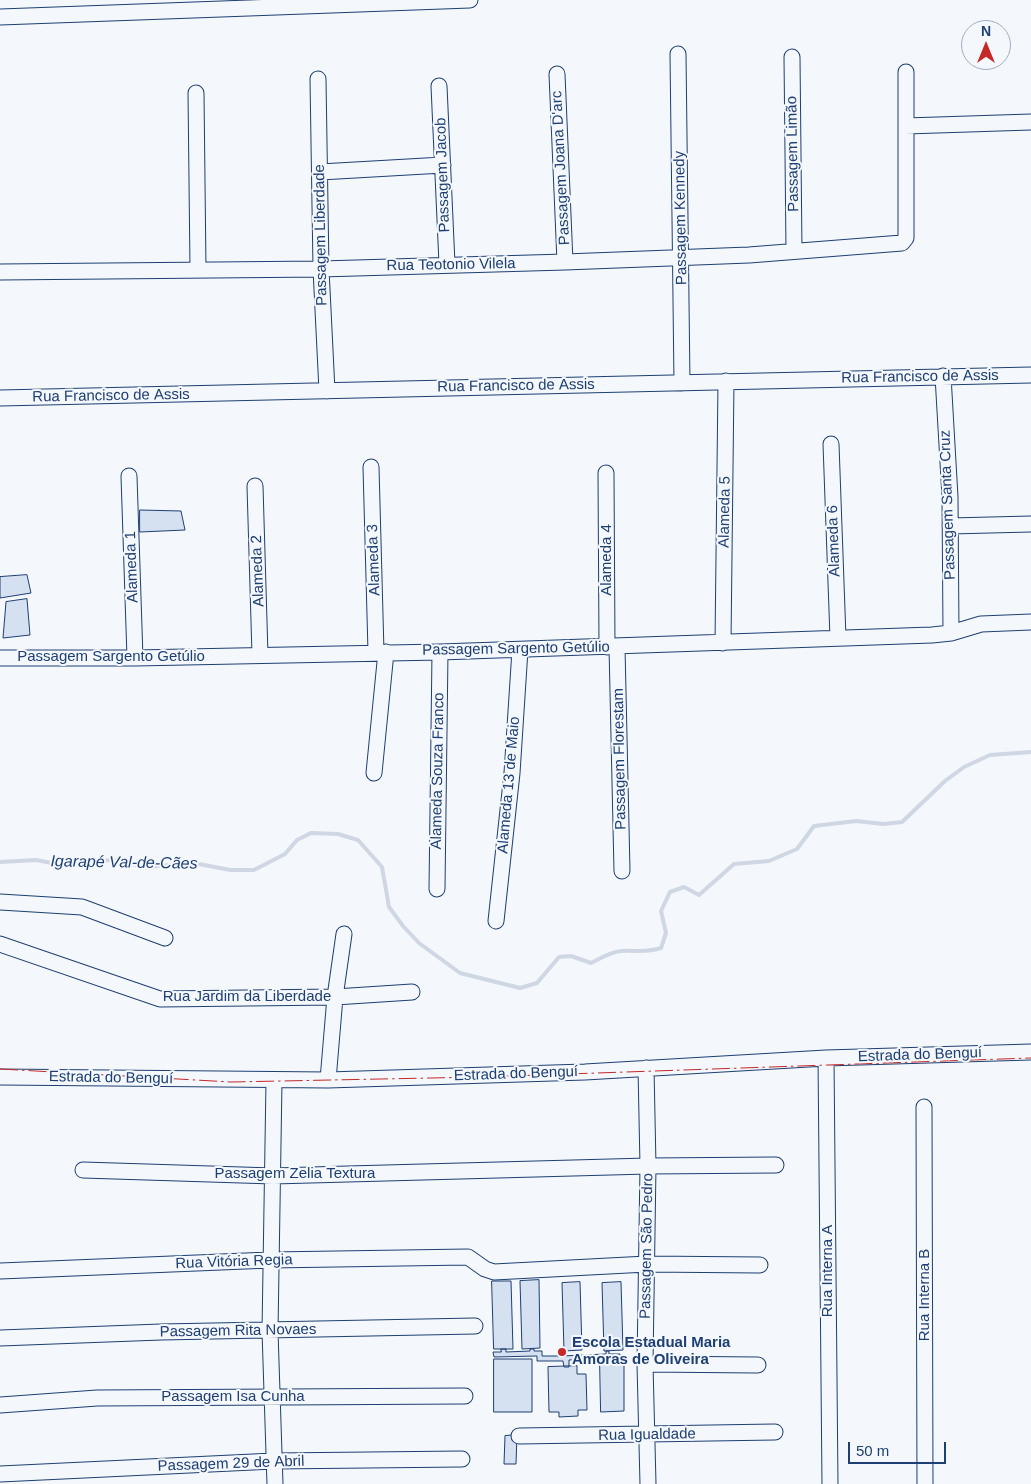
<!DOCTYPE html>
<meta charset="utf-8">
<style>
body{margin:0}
#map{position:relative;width:1031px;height:1484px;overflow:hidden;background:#f4f7fb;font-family:Arial,sans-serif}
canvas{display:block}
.north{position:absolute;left:961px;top:20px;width:50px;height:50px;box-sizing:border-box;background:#f4f7fb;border:1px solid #9eadc5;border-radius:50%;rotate:0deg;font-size:14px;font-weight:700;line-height:20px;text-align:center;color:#1d3f73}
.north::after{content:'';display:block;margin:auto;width:18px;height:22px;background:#c62828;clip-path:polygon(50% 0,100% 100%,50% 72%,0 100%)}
.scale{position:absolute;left:848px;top:1442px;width:98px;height:22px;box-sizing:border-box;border:2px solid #1d3f73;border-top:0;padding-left:6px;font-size:15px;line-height:18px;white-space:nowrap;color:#1d3f73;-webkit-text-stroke:4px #f4f7fb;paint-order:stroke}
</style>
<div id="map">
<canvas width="1031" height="1484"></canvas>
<div class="north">N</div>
<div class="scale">50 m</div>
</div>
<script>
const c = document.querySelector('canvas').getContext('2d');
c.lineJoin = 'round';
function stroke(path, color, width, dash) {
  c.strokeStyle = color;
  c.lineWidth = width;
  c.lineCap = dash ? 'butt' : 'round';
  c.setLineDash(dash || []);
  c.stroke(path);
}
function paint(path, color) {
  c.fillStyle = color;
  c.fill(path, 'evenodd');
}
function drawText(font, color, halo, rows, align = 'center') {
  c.font = font + ' Arial,sans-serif';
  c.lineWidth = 4;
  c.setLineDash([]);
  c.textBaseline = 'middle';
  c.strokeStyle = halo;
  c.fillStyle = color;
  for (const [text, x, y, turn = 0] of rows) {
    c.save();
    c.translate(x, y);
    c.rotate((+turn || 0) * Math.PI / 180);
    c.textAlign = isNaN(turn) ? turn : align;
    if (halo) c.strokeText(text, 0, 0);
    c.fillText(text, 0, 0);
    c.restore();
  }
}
stroke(new Path2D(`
 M0,862L36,860L62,865L111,860L147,867L194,863L230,870H254L285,854L297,840L311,833L338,834L358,840L382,867L389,907L403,926L419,943L460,973L520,988L537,983L559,957L571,956L591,963C601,958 610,952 621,951C636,950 647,953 661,948L666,933L661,911L670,892L684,887L699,895L734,864L769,861L797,849L814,826L856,821L883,824L902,822L945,781L964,767L990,755L1031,752`), '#cfd7e4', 4);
const building = new Path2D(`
 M140,510L181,511L185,530L140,532Z
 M27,575L31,593L0,598V577Z
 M27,599L30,635L3,638L6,602Z
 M539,1280L540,1348L522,1349L520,1281Z
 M492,1281H511L513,1349H494Z
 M580,1282L582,1350L564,1351L562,1283Z
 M621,1282L623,1350L604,1351L602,1283Z
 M501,1349H506V1352L530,1351V1349H534V1351H542V1356H559V1349H564L562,1356L606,1354V1351H609V1354H620L621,1359H605L606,1362H603L602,1359L569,1360V1367H564L563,1361H537V1356L494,1357L493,1352H501Z
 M494,1359H532V1412H494Z
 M600,1362H624V1411L601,1412Z
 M577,1366V1374H586L587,1410H578V1416L559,1417V1412H549L548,1367Z
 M517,1435L516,1464H504L505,1436Z`);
paint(building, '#d5e0f0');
stroke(building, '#1d3f73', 1);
const minor = new Path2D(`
 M0,17L470,0
 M678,54L682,383
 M792,57L794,251
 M557,74L565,262
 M318,79L321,269L327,391
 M439,86L447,264
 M196,93L198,269
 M906,126L1031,122
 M320,172L443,165
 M0,272L321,269L565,262L749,255L902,243L906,238V72
 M943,376L950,497L951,633
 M0,398L1031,375
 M831,444L838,638
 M371,467L376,652
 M606,473L607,647
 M129,476L135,658
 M255,486L260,655
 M950,526L1031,524
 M723,643L726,381
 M617,647L622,871
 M0,658H135L440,652L932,635L951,633L981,624L1031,622
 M374,773L386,652
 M437,889L440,652
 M0,902L82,907L165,938
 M496,921L512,773L520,650
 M0,944L160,999L335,997L412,992
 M826,1058L830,1484
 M646,1068L648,1166L645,1364L648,1484
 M0,1077L328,1080L585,1072L826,1058L1031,1052
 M328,1080L335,997L344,934
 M274,1081L270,1331L275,1484
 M924,1107L925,1484
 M83,1170L273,1176L648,1166L776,1165
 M0,1271L270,1260L468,1257L485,1269L494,1272L647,1264L760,1265
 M0,1338L161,1332L475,1326
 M645,1364L758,1365
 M0,1405L97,1398L465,1396
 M519,1436L775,1432
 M0,1474L274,1461L462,1459`);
stroke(minor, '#1d3f73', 17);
stroke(minor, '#f4f7fb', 15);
stroke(new Path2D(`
 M0,1069L231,1082L481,1077L1031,1058`), '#c62828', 1, [18, 4, 2.5, 4]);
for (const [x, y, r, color] of [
 [562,1352,5,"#c62828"]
]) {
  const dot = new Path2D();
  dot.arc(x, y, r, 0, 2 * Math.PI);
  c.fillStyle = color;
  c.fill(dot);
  stroke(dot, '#f4f7fb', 2);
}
drawText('15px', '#1d3f73', '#f4f7fb', [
 ["Passagem Limão",793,154,-91],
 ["Passagem Joana D'arc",561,168,-93],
 ["Passagem Jacob",443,175,-92],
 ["Passagem Kennedy",681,218,-91],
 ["Passagem Liberdade",321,235,-91],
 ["Rua Teotonio Vilela",451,265,-1],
 ["Rua Francisco de Assis",920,377,-1],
 ["Rua Francisco de Assis",516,386,-1],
 ["Rua Francisco de Assis",111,396,-1],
 ["Passagem Santa Cruz",948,505,-92],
 ["Alameda 5",725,512,-89],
 ["Alameda 6",834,541,-92],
 ["Alameda 3",374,560,-92],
 ["Alameda 4",607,560,-90],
 ["Alameda 1",132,567,-92],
 ["Alameda 2",258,571,-92],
 ["Passagem Sargento Getúlio",516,649,-1],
 ["Passagem Sargento Getúlio",111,657],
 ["Passagem Florestam",620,759,-91],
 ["Alameda Souza Franco",438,771,-89],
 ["Alameda 13 de Maio",509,785,-85],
 ["Rua Jardim da Liberdade",247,997],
 ["Estrada do Benguí",920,1055,-2],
 ["Estrada do Benguí",516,1074,-2],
 ["Estrada do Benguí",111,1078,1],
 ["Passagem Zelia Textura",295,1174],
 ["Passagem São Pedro",647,1246,-89],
 ["Rua Vitória Regia",234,1262,-2],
 ["Rua Interna A",828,1271,-90],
 ["Rua Interna B",925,1295,-90],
 ["Passagem Rita Novaes",238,1331,-1],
 ["Passagem Isa Cunha",233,1397],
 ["Rua Igualdade",647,1435,-1],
 ["Passagem 29 de Abril",231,1464,-2]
]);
drawText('bold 15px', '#1d3f73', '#f4f7fb', [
 ["Escola Estadual Maria",572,1343],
 ["Amoras de Oliveira",572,1360]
], 'left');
drawText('italic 16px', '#1d3f73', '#f4f7fb', [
 ["Igarapé Val-de-Cães",124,863,1]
]);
</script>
